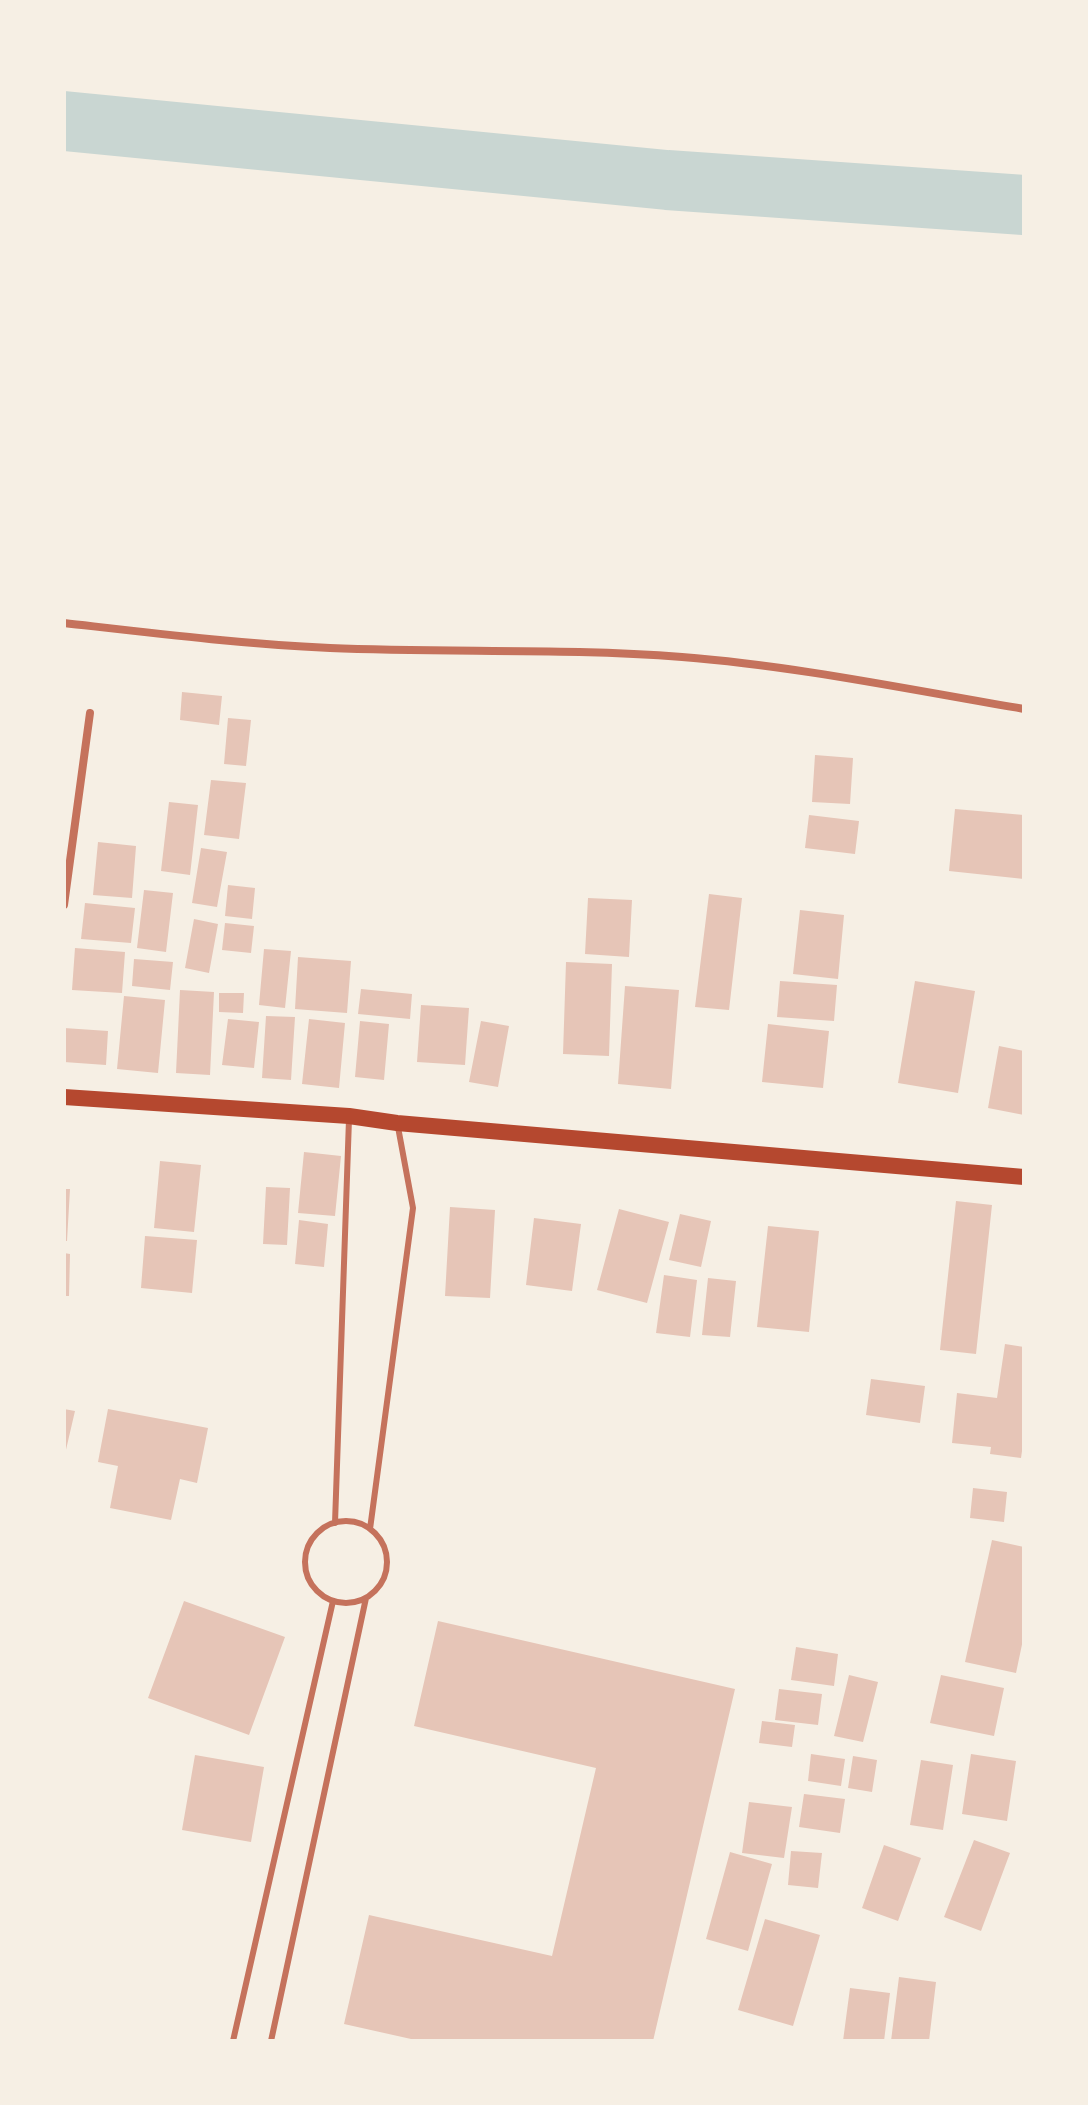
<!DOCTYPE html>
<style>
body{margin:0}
#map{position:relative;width:1088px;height:2105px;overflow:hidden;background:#f6efe4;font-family:"DejaVu Sans",sans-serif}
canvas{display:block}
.frame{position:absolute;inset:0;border:66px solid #f6efe4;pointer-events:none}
</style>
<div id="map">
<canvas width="1088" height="2105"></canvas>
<div class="frame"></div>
</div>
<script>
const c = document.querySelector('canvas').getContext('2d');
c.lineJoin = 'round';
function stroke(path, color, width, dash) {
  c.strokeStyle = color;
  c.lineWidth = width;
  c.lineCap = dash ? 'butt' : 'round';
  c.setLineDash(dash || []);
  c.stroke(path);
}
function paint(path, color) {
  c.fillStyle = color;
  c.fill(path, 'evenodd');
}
stroke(new Path2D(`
 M64,121L667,180L1024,205`), '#c9d6d2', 60);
paint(new Path2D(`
 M182,692L222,696L219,725L180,720Z
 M228,718L251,720L246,766L224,764Z
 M815,755L853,758L850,804L812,802Z
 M211,780L246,783L239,839L204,835Z
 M169,802L198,805L190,875L161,871Z
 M955,809L1024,815V879L949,871Z
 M809,815L859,821L855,854L805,848Z
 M98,842L136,846L132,898L93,895Z
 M201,848L227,852L217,907L192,903Z
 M228,885L255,888L252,919L225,916Z
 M144,890L173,893L166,952L137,948Z
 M709,894L742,898L729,1010L695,1007Z
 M588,898L632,900L629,957L585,954Z
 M85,903L135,908L131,943L81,939Z
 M800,910L844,915L838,979L793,974Z
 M194,919L218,924L209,973L185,968Z
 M225,923L254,926L251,953L222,950Z
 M75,948L125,952L122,993L72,990Z
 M264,949L291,951L285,1008L259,1005Z
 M298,957L351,961L347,1013L295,1009Z
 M134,959L173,962L170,990L132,986Z
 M566,962L612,964L609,1056L563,1054Z
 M780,981L837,985L834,1021L777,1017Z
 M915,981L975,991L958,1093L898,1083Z
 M625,986L679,990L671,1089L618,1084Z
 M361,989L412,994L410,1019L358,1014Z
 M180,990L214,992L210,1075L176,1073Z
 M219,993H244L243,1013L219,1012Z
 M124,996L165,1000L158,1073L117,1069Z
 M421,1005L469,1008L465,1065L417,1062Z
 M266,1016L295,1017L291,1080L262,1078Z
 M228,1019L259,1022L254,1068L222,1065Z
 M309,1019L345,1023L339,1088L302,1084Z
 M360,1021L389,1024L384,1080L355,1077Z
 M481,1021L509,1026L498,1087L469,1082Z
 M768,1024L829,1031L823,1088L762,1082Z
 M64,1028L108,1031L106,1065L64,1062Z
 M999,1046L1024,1051V1115L988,1108Z
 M304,1152L341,1156L335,1216L298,1213Z
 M160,1161L201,1165L194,1232L154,1228Z
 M266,1187L290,1188L287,1245L263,1244Z
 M64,1189H70L67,1241H64Z
 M956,1201L992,1205L976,1354L940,1350Z
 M450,1207L495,1210L490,1298L445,1296Z
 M619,1209L669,1222L647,1303L597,1290Z
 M680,1214L711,1221L701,1267L669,1260Z
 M534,1218L581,1224L572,1291L526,1285Z
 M299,1220L328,1224L324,1267L295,1264Z
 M768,1226L819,1231L809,1332L757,1327Z
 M145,1236L197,1240L192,1293L141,1288Z
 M64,1253L70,1254L69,1296H64Z
 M664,1275L697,1280L690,1337L656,1333Z
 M708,1278L736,1281L730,1337L702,1335Z
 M1005,1344L1024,1347V1437L1021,1458L990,1454L991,1447L952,1443L957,1393L997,1398Z
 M871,1379L925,1386L920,1423L866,1415Z
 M64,1409L75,1411L65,1454H64Z
 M108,1409L208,1428L197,1483L180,1479L171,1520L110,1508L118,1466L98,1462Z
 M973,1488L1007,1492L1004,1522L970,1518Z
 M992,1540L1024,1547V1635L1016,1673L965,1662Z
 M184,1601L285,1637L249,1735L148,1698Z
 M438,1621L735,1689L653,2041H420L344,2024L369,1915L552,1956L596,1768L414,1726Z
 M796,1647L838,1654L834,1686L791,1680Z
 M849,1675L878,1682L863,1742L834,1736Z
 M941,1675L1004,1688L994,1736L930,1723Z
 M779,1689L822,1694L818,1725L775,1720Z
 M762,1721L795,1725L792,1747L759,1743Z
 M811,1754L845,1759L841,1786L808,1781Z
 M971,1754L1016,1761L1007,1821L962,1814Z
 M195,1755L264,1767L251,1842L182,1830Z
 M853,1756L877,1760L872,1792L848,1788Z
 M921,1760L953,1765L943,1830L910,1825Z
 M804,1794L845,1799L840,1833L799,1827Z
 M749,1802L792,1807L784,1858L742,1853Z
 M974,1840L1010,1853L981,1931L944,1917Z
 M884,1845L921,1858L898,1921L862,1908Z
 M791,1851L822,1853L818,1888L788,1885Z
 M730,1852L772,1864L748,1951L706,1939Z
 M765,1919L820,1935L793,2026L738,2010Z
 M899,1977L936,1982L929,2041H891Z
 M850,1988L890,1993L884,2041H843Z`), '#e6c5b7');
stroke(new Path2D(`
 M305 1562a41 41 0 1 1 82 0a41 41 0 1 1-82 0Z
 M335,1523L349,1119
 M370,1529L413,1208L398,1127
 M233,2041L333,1601
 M271,2041L366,1598`), '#c5725c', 6);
stroke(new Path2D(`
 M64,623C152,633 241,644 330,648C447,653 565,648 682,657C797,666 911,690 1024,709
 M64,905L90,713`), '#c5725c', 8);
stroke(new Path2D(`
 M64,1097L349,1116L397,1123L1024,1177`), '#b5482f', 16);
</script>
